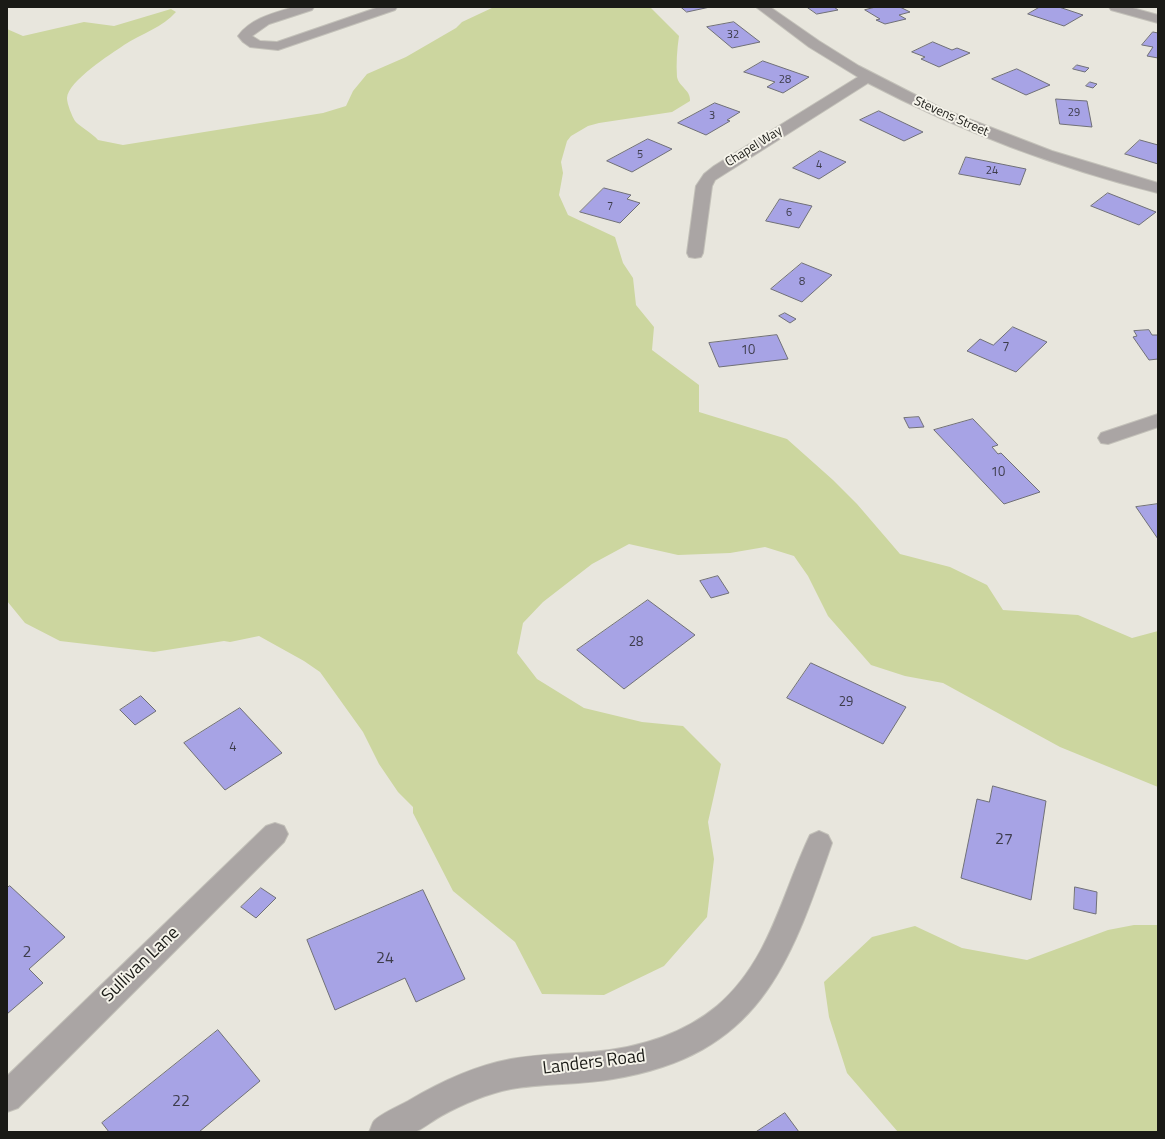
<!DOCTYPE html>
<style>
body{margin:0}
#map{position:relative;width:1165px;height:1139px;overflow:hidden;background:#e8e6dd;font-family:"Titillium Web",sans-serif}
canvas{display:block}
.frame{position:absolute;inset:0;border:8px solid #1a1a16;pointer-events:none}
</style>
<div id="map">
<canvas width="1165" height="1139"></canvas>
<div class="frame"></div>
</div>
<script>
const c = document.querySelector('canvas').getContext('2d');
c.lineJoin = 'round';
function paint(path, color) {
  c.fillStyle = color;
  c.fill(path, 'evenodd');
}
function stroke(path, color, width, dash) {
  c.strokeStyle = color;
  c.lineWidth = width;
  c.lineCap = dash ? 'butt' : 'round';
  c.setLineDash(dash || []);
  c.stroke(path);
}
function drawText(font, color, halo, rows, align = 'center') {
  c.font = font + ' "Titillium Web",sans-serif';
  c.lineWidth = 4;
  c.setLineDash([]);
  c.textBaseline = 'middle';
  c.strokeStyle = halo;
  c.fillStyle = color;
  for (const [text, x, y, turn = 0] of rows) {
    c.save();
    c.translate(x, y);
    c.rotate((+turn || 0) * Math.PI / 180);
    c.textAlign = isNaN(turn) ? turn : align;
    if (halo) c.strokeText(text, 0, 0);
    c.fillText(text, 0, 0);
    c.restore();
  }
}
paint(new Path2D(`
 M494,7H650L679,36C677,50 676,63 677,77C679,87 691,90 690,101L672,112L599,123L588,126L571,136L567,141L561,162L563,173L559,195L568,215L615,237L623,263L633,278L636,305L654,327L652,350L699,385V412L787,439L833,480L857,504L900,554L950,567L987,585L1003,610L1078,615L1132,638L1158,631V787L1060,747L943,683L905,676L871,665L828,616L808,576L794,556L765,547L730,553L678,555L629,544L592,564L543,602L523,623L517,653L537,679L584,708L642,722L683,726L721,764L708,822L714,859L707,917L664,966L604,995L542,994L515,942L453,891L413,813V807L398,792L379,764L363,732L320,672L304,661L259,636L230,642L224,641L154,652L60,641L25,623L7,601V29L23,36L84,22L114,26L171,9L176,12C163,27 141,34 124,45C111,54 68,81 67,98C67,104 72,116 75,121C78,125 92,133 98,140L123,145L323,113L346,106L353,91L367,74L406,57L456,28L462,22Z
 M1134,925H1158V1132H898L847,1073L829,1017L824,982L872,937L915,926L962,948L1027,960L1108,930Z`), '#ccd69f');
const building = new Path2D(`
 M681,7H710L687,12Z
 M807,7H834L838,10L817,14Z
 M876,7H900L910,12L899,15L906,19L885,24L876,20L880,19L865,10Z
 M1040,7H1059L1083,15L1064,26L1028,14Z
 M734,22L760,42L732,48L707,27Z
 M1153,32L1158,33V58L1147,56L1153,47L1142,45Z
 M933,42L952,50L957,48L970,53L939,67L921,59L925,57L912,52Z
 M763,61L809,77L783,93L767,87L775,82L744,72Z
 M1077,65L1089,68L1085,72L1073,69Z
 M1017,69L1050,85L1026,95L992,79Z
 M1090,82L1097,84L1093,88L1086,86Z
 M1056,99L1087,101L1092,127L1060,124Z
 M715,103L740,112L727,120L730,121L706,135L678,123Z
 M879,111L923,132L904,141L860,120Z
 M648,139L672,149L632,172L607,161Z
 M1140,140L1158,145V164L1125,154Z
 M820,151L846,162L819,179L793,168Z
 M966,157L1026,169L1020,185L959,174Z
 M604,188L631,195L627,199L640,203L620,223L580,212Z
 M1108,193L1156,212L1139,225L1091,206Z
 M780,199L812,206L799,228L766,221Z
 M802,263L832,275L802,302L771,289Z
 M785,313L796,319L790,323L779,316Z
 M1013,327L1047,342L1016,372L967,351L980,339L993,345Z
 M1149,330L1152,335H1158V359L1149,360L1133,337L1137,336L1134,331Z
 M777,335L788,359L719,367L709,343Z
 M919,417L924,427L909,428L904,418Z
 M973,419L998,445L992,447L998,454L1001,453L1040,492L1004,504L934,430Z
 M1158,504V539L1136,507Z
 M718,576L729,593L711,598L700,581Z
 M648,600L695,635L624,689L577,650Z
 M811,663L906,707L883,744L787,698Z
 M141,696L156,711L135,725L120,710Z
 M240,708L282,753L225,790L184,743Z
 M993,786L1046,801L1031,900L961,878L977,799L989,802Z
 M10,886L65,937L29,969L43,983L7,1014V888Z
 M1075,887L1097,892L1096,914L1074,909Z
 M261,888L276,898L256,918L241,907Z
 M423,890L465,979L416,1002L405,978L335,1010L307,940Z
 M218,1030L260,1081L199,1132H109L102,1123Z
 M785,1113L799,1132H756Z`);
paint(building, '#a7a3e5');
stroke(building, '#707077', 1);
const minor = new Path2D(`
 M294,7H314L312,10L269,24L252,36L260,41L277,42L379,7H397L395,10L278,50L250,47L243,42L238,36C251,18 274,13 294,7Z
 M756,7H770L819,41L859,66L943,109L1052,151L1158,183V193C1058,168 960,131 868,83L715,180L712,186L703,253L701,257L695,258L689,257L687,253L696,186L704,174L714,166L858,77L809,47Z
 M1109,7H1129L1158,15V23L1111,10Z
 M1158,414V427L1108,444L1101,443L1098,438L1101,433Z
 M275,823L284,826L288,834L284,842L18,1108L7,1112V1076L266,826Z
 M819,831L828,835L832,843C789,967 759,1055 613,1079C579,1085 545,1083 511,1089C486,1094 463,1104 441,1116C432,1121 424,1128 415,1132C407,1134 379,1132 369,1132C371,1129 372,1123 374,1121C380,1114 399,1106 408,1101C440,1082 474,1066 511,1059C538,1054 565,1054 592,1052C637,1048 682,1035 717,1006C770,961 782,893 810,835Z`);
stroke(minor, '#c3c1b9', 2);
paint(minor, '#aaa5a4');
drawText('11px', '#3d3c4a', null, [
 ["32",733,35],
 ["28",785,80],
 ["29",1074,113],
 ["3",712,116],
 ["5",640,155],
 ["4",819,165],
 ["24",992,171],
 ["7",610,207],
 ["6",789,213],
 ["8",802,282]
]);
drawText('13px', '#1a1a16', '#f5f3ea', [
 ["Stevens Street",951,117,24],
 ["Chapel Way",754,147,-32]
]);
drawText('13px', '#3d3c4a', null, [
 ["7",1006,348],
 ["10",748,351],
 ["10",998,473],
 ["28",636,643],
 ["29",846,703],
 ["4",233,748]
]);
drawText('16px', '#3d3c4a', null, [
 ["27",1004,840],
 ["2",27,953],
 ["24",385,959],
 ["22",181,1102]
]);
drawText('18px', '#1a1a16', '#f5f3ea', [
 ["Sullivan Lane",141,965,-44],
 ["Landers Road",594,1063,-7]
]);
</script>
